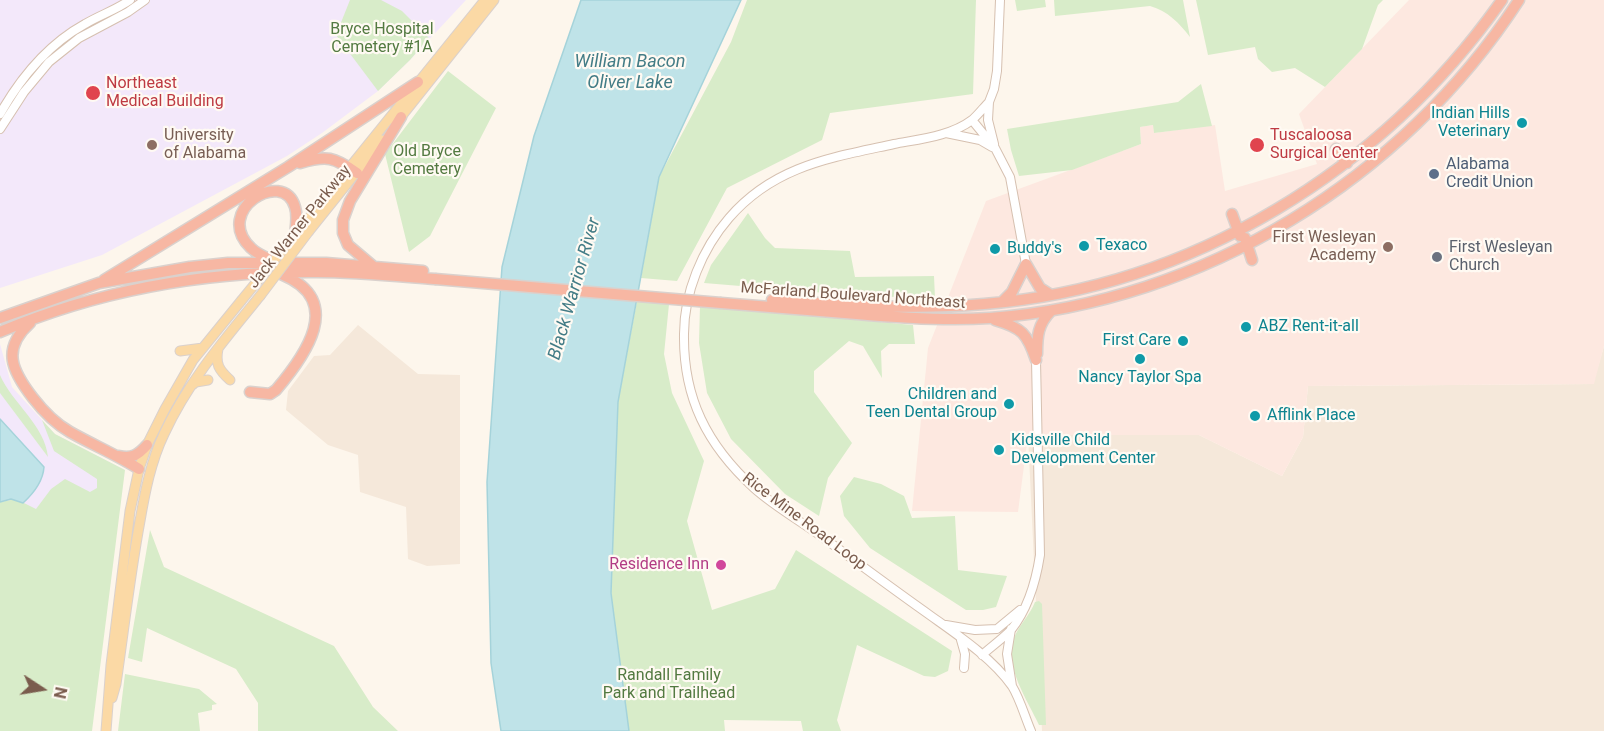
<!DOCTYPE html>
<style>
body{margin:0}
#map{position:relative;width:1604px;height:731px;overflow:hidden;background:#fdf6ec;font-family:Roboto,sans-serif}
canvas{display:block}
.north{position:absolute;left:12px;top:659px;width:60px;height:60px;-webkit-text-stroke:4px #fffaf3;paint-order:stroke;rotate:102deg;font-size:16px;font-weight:700;line-height:24px;text-align:center;color:#7a5c4d}
.north::after{content:'';display:block;margin:auto;width:21px;height:27px;background:#7a5c4d;clip-path:polygon(50% 0,100% 100%,50% 72%,0 100%)}
</style>
<div id="map">
<canvas width="1604" height="731"></canvas>
<div class="north">N</div>
</div>
<script>
const c = document.querySelector('canvas').getContext('2d');
c.lineJoin = 'round';
function paint(path, color) {
  c.fillStyle = color;
  c.fill(path, 'evenodd');
}
function stroke(path, color, width, dash) {
  c.strokeStyle = color;
  c.lineWidth = width;
  c.lineCap = dash ? 'butt' : 'round';
  c.setLineDash(dash || []);
  c.stroke(path);
}
function drawText(font, color, halo, rows, align = 'center') {
  c.font = font + ' Roboto,sans-serif';
  c.lineWidth = 4.5;
  c.setLineDash([]);
  c.textBaseline = 'middle';
  c.strokeStyle = halo;
  c.fillStyle = color;
  for (const [text, x, y, turn = 0] of rows) {
    c.save();
    c.translate(x, y);
    c.rotate((+turn || 0) * Math.PI / 180);
    c.textAlign = isNaN(turn) ? turn : align;
    if (halo) c.strokeText(text, 0, 0);
    c.fillText(text, 0, 0);
    c.restore();
  }
}
paint(new Path2D(`
 M358,325L418,374L460,375V564L427,566L408,559L406,507L360,492L358,455L328,445L286,410L288,391L314,356L330,355Z
 M1604,346V731H1042L1028,435L1108,432L1199,435L1282,476L1303,437L1308,386L1593,384Z`), '#f5e8da');
paint(new Path2D(`
 M1409,0H1604V346L1594,384L1308,386L1303,437L1282,476L1199,435H1028L1018,512L912,511L928,348L986,201L1141,144L1140,127L1153,125L1154,133L1215,125L1225,191L1317,164L1299,114Z`), '#fde8e0');
paint(new Path2D(`
 M0,0H466L410,60L378,91L322,133L287,156L102,255L0,288Z
 M0,344L12,387L55,434L125,470L0,612Z`), '#f3e8fa');
paint(new Path2D(`
 M350,0H381L402,11L429,38L410,60L378,91L336,35Z
 M747,0H976L973,94L830,113L822,140L727,188L677,281L641,278L659,177L731,42Z
 M1015,0H1045L1046,7L1017,11Z
 M1054,0H1183L1190,37C1179,23 1168,11 1150,6L1055,16Z
 M1196,0H1383L1378,5L1362,49L1325,87L1295,68L1272,72L1258,59L1255,47L1208,55Z
 M448,71L496,108L430,236L409,252L385,154Z
 M1201,84L1212,126L1154,133L1153,125L1140,127L1141,144L1072,170L1019,176L1011,150L1007,129L1178,102Z
 M748,213L765,238L775,248L850,251L855,277L934,276L935,298L862,296L704,283L711,265Z
 M637,301L669,304L664,354L672,393L704,461L687,521L712,610L775,589L796,550L952,651L948,671L935,677L924,676L857,645L837,720L841,731H803L801,721L724,720L725,731H629L611,593L618,402Z
 M700,306L913,325L915,344H889L881,351L882,378L863,346L849,341L814,371V392L852,443L828,478L819,516L785,494L731,439L707,393L699,343Z
 M0,375C12,403 45,425 48,457L0,393Z
 M42,420L55,434L125,470L92,731H0V502L16,499L36,509L51,489L65,479L90,492L97,488V479L54,451Z
 M854,477L881,484L904,496L912,518L955,516L958,570L1007,576L996,607L983,610H966L870,548L844,516L840,496Z
 M150,530L164,567L334,646L373,707L398,731H258V703L236,669L147,628L142,662L128,658Z
 M1039,601L1042,604L1046,725H1039C1028,701 1003,665 1014,638C1019,625 1030,615 1035,602Z
 M125,674L199,689L217,704L212,705V710L198,713L200,731H118Z`), '#d8ecc9');
const water = new Path2D(`
 M581,0H741L659,177L618,402L611,593L629,731H501L491,663L487,482L502,267L534,136Z
 M0,419L44,467C43,482 34,493 23,503L11,499L0,502Z`);
paint(water, '#bfe3e8');
stroke(water, '#a5d3da', 1.5);
const secondary = new Path2D(`
 M989,102C984,107 978,115 972,120C951,136 920,139 894,144C830,158 774,166 729,218C702,249 684,293 684,334C683,398 707,445 754,488C774,506 799,520 821,536C858,563 894,590 931,616C959,636 992,658 1012,686C1020,699 1025,717 1031,731
 M0,114C21,77 47,45 85,24C100,15 116,10 130,0
 M972,120L995,148L1010,177L1026,264
 M0,129L24,92L49,62L79,38L128,12L145,0
 M946,133L980,140L992,147
 M994,144L988,120L989,102L994,89L997,71L1000,0
 M946,625L975,630L997,629L1020,610
 M1011,629L1007,654L1012,686
 M961,640L965,654L964,668
 M982,655C991,647 1002,639 1011,630C1028,609 1036,581 1040,555L1036,360`);
const primary = new Path2D(`
 M396,123L494,0
 M309,231L382,140
 M295,235L485,0
 M218,349C215,364 219,370 230,380
 M180,351L203,348
 M192,385L196,382L208,380
 M112,698L116,684C124,629 130,575 140,521C145,492 151,461 164,434C188,382 224,340 260,296
 M106,731L111,665L130,511L139,469L147,445L165,409L193,360L241,301`);
const highway = new Path2D(`
 M1336,149L1347,163
 M300,163C327,155 334,157 357,173
 M1232,214L1240,236
 M1245,238L1252,260
 M276,262C268,258 258,255 251,248C212,211 283,167 295,207C298,216 296,225 295,235
 M1026,264L1040,288L1051,295
 M374,267L348,245L343,233V220L350,201L401,117
 M104,280L288,167L418,82
 M772,300C843,305 913,310 984,304C1193,287 1382,170 1502,0
 M1002,302L1012,292L1026,264
 M721,303C766,307 812,310 857,314C901,318 945,321 990,318C1203,302 1403,179 1519,0
 M0,318L99,283L190,267L228,263H326L423,271
 M995,320C1022,328 1027,333 1036,360
 M30,323C1,349 12,371 33,398C43,411 56,424 70,432C93,445 117,455 139,469
 M0,332C101,289 207,271 317,272C356,272 396,276 435,279
 M1037,354C1037,336 1038,324 1051,311
 M250,392L270,394L276,390C305,356 345,301 283,275
 M119,456C132,459 138,455 147,445`);
stroke(secondary, '#d6c0b0', 10);
stroke(primary, '#dad1cd', 11);
stroke(highway, '#dad1cd', 13);
stroke(secondary, '#fff', 8);
stroke(primary, '#fbd9a5', 9);
stroke(highway, '#f7b7a3', 10);
const primaryBridge = new Path2D(`
 M260,296L309,231
 M241,301L295,235`);
const highwayBridge = new Path2D(`
 M435,279L721,303`);
stroke(primaryBridge, '#dad1cd', 11, []);
stroke(highwayBridge, '#dad1cd', 13, []);
stroke(primaryBridge, '#fbd9a5', 9);
stroke(highwayBridge, '#f7b7a3', 10);
for (const [x, y, r, color] of [
 [93,93,8,"#e0444e"],
 [1522,123,6,"#0f9aa8"],
 [152,145,6,"#8d6e63"],
 [1257,145,8,"#e0444e"],
 [1434,174,6,"#5c6f8a"],
 [1084,246,6,"#0f9aa8"],
 [1388,247,6,"#8d6e63"],
 [995,249,6,"#0f9aa8"],
 [1437,257,6,"#6b7280"],
 [1246,327,6,"#0f9aa8"],
 [1183,341,6,"#0f9aa8"],
 [1140,359,6,"#0f9aa8"],
 [1009,404,6,"#0f9aa8"],
 [1255,416,6,"#0f9aa8"],
 [999,450,6,"#0f9aa8"],
 [721,565,6,"#d1479c"]
]) {
  const dot = new Path2D();
  dot.arc(x, y, r, 0, 2 * Math.PI);
  c.fillStyle = color;
  c.fill(dot);
  stroke(dot, '#fffaf3', 2);
}
drawText('16px', '#537a41', '#fffaf3', [
 ["Bryce Hospital",382,30],
 ["Cemetery #1A",382,48],
 ["Old Bryce",427,152],
 ["Cemetery",427,170],
 ["Randall Family",669,676],
 ["Park and Trailhead",669,694]
]);
drawText('16px', '#be3a42', '#fffaf3', [
 ["Northeast",106,84],
 ["Medical Building",106,102],
 ["Tuscaloosa",1270,136],
 ["Surgical Center",1270,154]
], 'left');
drawText('16px', '#0d838f', '#fffaf3', [
 ["Indian Hills",1510,114,"right"],
 ["Veterinary",1510,132,"right"],
 ["Texaco",1096,246],
 ["Buddy's",1007,249],
 ["ABZ Rent-it-all",1258,327],
 ["First Care",1171,341,"right"],
 ["Nancy Taylor Spa",1140,378,"center"],
 ["Children and",997,395,"right"],
 ["Teen Dental Group",997,413,"right"],
 ["Afflink Place",1267,416],
 ["Kidsville Child",1011,441],
 ["Development Center",1011,459]
], 'left');
drawText('16px', '#785e54', '#fffaf3', [
 ["University",164,136],
 ["of Alabama",164,154],
 ["First Wesleyan",1376,238,"right"],
 ["Academy",1376,256,"right"]
], 'left');
drawText('16px', '#4e5e75', '#fffaf3', [
 ["Alabama",1446,165],
 ["Credit Union",1446,183]
], 'left');
drawText('16px', '#7a5c4d', '#fffaf3', [
 ["Jack Warner Parkway",300,227,-51],
 ["McFarland Boulevard Northeast",853,296,4],
 ["Rice Mine Road Loop",804,522,37]
]);
drawText('16px', '#5b616d', '#fffaf3', [
 ["First Wesleyan",1449,248],
 ["Church",1449,266]
], 'left');
drawText('16px', '#b23c85', '#fffaf3', [
 ["Residence Inn",709,565]
], 'right');
drawText('italic 18px', '#437c86', '#fffaf3', [
 ["William Bacon",630,62],
 ["Oliver Lake",630,83],
 ["Black Warrior River",575,289,-74]
]);
</script>
